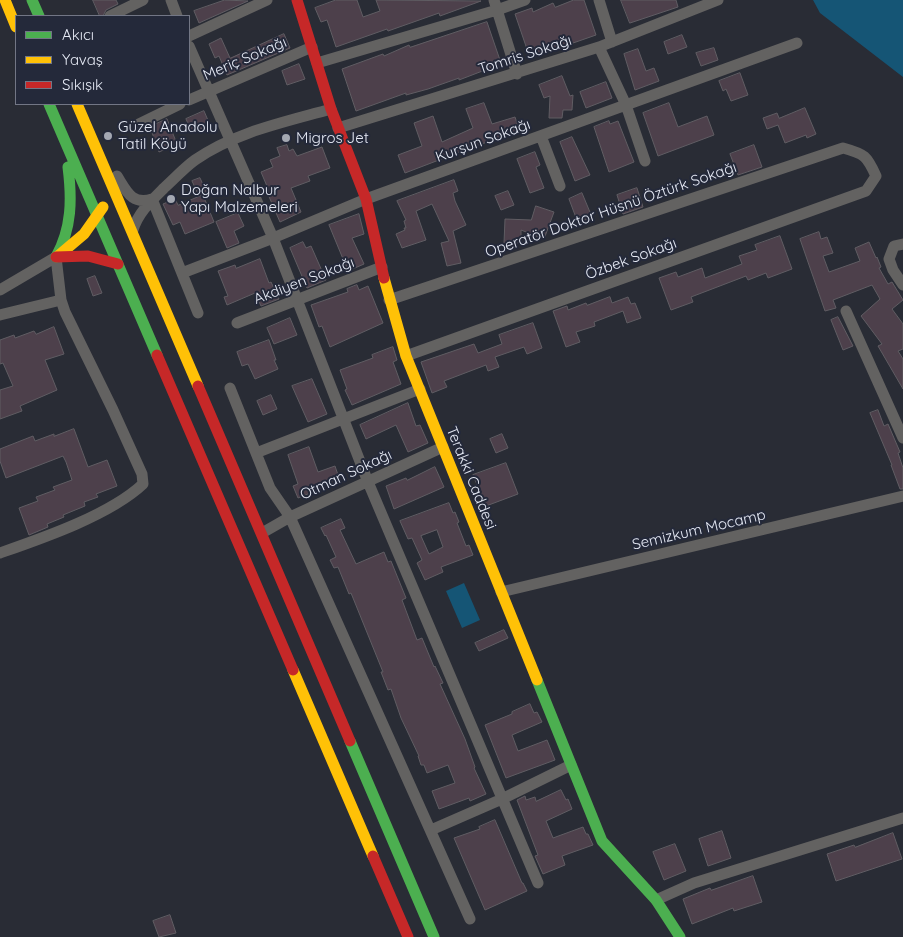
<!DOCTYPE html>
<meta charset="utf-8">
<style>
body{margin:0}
#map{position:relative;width:903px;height:937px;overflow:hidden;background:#292c35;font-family:Quicksand,sans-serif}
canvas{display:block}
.legend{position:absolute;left:15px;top:15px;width:175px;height:90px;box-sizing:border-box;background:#24293a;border:1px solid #727685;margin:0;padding:6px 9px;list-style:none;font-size:15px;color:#e6eaf5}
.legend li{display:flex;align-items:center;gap:10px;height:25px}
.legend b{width:25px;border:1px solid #727685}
</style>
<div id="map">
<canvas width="903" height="937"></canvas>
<ul class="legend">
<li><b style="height:6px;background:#4caf50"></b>Akıcı</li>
<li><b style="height:6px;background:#ffc107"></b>Yavaş</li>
<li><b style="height:6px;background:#c62828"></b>Sıkışık</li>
</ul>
</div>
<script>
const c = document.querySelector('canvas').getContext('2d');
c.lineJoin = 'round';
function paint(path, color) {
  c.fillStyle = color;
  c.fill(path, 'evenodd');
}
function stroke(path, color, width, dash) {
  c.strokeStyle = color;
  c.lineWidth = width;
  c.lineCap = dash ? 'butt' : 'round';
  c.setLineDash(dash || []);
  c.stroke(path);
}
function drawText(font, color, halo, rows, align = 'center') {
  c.font = font + ' Quicksand,sans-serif';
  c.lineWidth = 4;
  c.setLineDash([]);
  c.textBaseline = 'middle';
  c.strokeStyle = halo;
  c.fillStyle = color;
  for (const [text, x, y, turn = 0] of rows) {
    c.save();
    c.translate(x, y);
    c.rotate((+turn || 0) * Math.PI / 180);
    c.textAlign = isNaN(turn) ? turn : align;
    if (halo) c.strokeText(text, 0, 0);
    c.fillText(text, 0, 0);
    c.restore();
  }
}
paint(new Path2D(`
 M813,0H903V77L820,13Z
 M464,583L480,620L462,628L446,591Z`), '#155575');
const building = new Path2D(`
 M93,0H116L118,4L106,10L103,16H100Z
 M225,0L248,1L199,23L194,11Z
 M336,0H357L363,17L380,11L376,0L481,1L440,16L439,13L388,31L387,29L336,47L327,20L321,22L315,8Z
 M574,0H584L596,35L530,58L515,14L532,8L533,12L553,3L555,7Z
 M621,0H676L678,7L630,23Z
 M487,22L502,66L485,72V70L459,80V78L428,89L406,95V93L356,111L342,69L383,54L384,56L409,45L410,47Z
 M284,34L290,48L227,75L219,56L215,58L209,44L221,38L230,58Z
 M682,35L687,47L668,54L664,42Z
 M714,48L718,60L701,66L696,53Z
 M638,49L646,71L654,68L659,81L635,90L624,54Z
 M299,64L305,79L287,85L282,71Z
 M740,73L748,95L731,101L726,89L723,91L719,81Z
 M562,76L570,96L573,95L572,110H563L562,118H549L550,96L544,98L539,85Z
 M606,82L612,98L586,108L580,92Z
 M484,103L492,124L515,117L520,132L478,145L405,173L398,155L422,146L414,123L433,116L442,142L473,128L466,109Z
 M669,103L678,127L707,116L714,135L658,156L643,113Z
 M805,108L816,134L807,138L806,135L785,143L778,125L767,129L763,118L777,113L779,118Z
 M204,111L210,125L192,133L186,119Z
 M167,119L177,144L159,152L150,127Z
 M609,121L610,124L618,121L634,162L609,172L594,127Z
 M572,137L590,175L575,181L560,142Z
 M287,145L289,151L293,149L297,156L322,147L330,168L308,176L310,181L291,188L301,212L280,222L267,192L269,191L261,172L273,167L270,160L280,156L277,148Z
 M754,145L762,167L738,175L730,154Z
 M535,152L540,165L536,167L544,188L530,193L517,159Z
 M200,178L207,193L199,196L192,181Z
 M454,180L458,191L453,193L455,201L466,225L453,231L461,263L447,266L441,243L449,241L432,204L416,211L426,240L402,248L396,234L405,230L404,228H406L404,221L406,220L397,201Z
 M637,188L643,207L623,214L617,195Z
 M508,191L514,205L501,210L495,196Z
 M582,193L592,217L578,223L569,199Z
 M203,195L214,222L185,234L180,222L173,225L163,204L175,199L178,205Z
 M536,206L554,212L544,239L521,230V243H504L505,219L531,220Z
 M238,213L244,226L234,231L239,243L227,248L216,222Z
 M359,214L364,234L352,238L364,264L348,271L329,225Z
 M819,232L821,239L827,237L833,253L823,256L829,272L860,261L855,248L869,242L876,258L877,257L881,267L879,268L888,284L892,282L903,300L892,309L903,324V349L898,351L903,359V389L878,346L882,344L861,316L880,299L872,285L833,300L836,308L825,311L800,239Z
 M780,236L792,269L768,278L766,273L748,280L746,276L691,297L693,302L671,310L659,278L676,272L678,277L702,268L705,278L742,264L739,256L757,250L755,245Z
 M303,242L306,248L311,246L326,280L307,288L290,248Z
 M260,259L269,283L271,282L279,299L261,306L255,293L227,305L224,297L228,296L218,271L235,265L236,268Z
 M95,276L102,293L93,296L87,279Z
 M357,285L359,290L368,286L383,323L330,347L322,326L319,327L311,305L348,292L347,289Z
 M610,297L612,303L628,297L631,304L635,303L641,318L627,323L623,311L594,322L595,326L576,332L580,342L566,347L553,311L567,306L568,310L586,303L587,305Z
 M838,317L853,346L843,350L831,320Z
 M290,318L297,335L274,344L267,328Z
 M533,323L542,348L527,354L524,347L495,357L499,367L488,371L486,365L444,381L447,387L432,393L421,362L474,344L478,353L502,344L499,335Z
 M54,327L64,354L45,360L57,390L20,406L22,411L0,419V390L13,386L3,363L0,364V340L14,335L15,338L34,331L36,334Z
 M269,340L276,360H274L278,369L255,379L248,364L242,366L237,352Z
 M393,347L397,360L393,362L401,384L352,405L345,390L347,389L340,370L373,358L372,355Z
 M312,379L327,414L308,422L292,386Z
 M271,395L277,409L263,415L257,401Z
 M408,403L416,426L420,425L428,443L408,452L396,425L366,439L360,425Z
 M878,410L884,426L888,424L900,452L898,453L903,468V489H900L891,465H892L870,413Z
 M74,429L88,467L107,460L117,486L96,494L98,497L84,502L85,506L63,515L64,517L47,524L48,527L29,535L19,508L38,501L36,497L55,490L53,487L72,480L66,462L63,456L6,478L0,461V449L33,436L35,441L54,434V436Z
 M502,434L508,448L496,453L490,439Z
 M309,447L318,472L335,466L339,478L322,485L323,488L298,498L293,486L298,484L288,455Z
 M506,463L518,494L486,506L473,475Z
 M435,467L444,487L394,509L386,486L406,478L407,480Z
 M449,503L453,513L455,512L459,522L457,523L466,546L469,545L473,555L441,567L443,572L425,580L417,563L422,560L412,538L408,539L400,521ZM437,530L443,547L429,554L421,536Z
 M341,519L345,528L340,530L356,564L384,552L388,562L391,561L406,598L402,600L417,640L422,638L434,667L435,666L443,683L440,684L465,739L475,767L474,768L486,794L470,801L469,798L439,809L432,791L455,783L448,765L427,773L424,765H421L418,756H419L401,718L391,689L388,690L381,672H383L351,593L349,594L338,567L334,568L330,560L336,557L326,535L325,536L321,528Z
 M504,630L508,638L479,651L475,643Z
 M530,704L534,713L537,712L542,722L512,735L518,751L547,740L555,760L506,778L485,725L512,714V712Z
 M561,790L566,800L568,799L572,809L546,821L553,838L583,827L586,834H588L593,845L562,856L565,865L543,874L535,856L538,855L517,800L525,796L526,800L535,797L536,801Z
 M495,820L522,883H523L527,891L485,910L454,838L480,829L479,827Z
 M722,831L731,858L708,866L699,839Z
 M893,833L902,859L836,881L827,854L854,845L855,847Z
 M675,844L686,871L664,880L653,852Z
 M753,876L762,902L734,911L733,908L692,924L683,899L710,888L711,890Z
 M170,915L176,933L159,937L153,921Z`);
paint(building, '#4d404b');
stroke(building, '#605d63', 1);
stroke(new Path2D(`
 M171,0L177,16
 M494,0L517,74
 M599,0L612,42
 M110,16L143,0
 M189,36L267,0
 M189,46L273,238L368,482L538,883
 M599,47L626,105L645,161
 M317,63L497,10L525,0
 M189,100L312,47
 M139,124L180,104
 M338,128L599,47L718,0
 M541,136L560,186
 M117,176C127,192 132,205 152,199
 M152,199L198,313
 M133,230C138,213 151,201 164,188C174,179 184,168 195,160C235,132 285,122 331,109
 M903,244L894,246L889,259L893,270L903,285
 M182,273L273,238L366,199L797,43
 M0,290L56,257L61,300L65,312L113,410L142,474L143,484C110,515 43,538 0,553
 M389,300L843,148C865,154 867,156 876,176L866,191L406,356
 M846,311L903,438
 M0,315L61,300
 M237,323L382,267
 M230,388L270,488L290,517L470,919
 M256,453L420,389
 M262,533L290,517L443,447
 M501,592L903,496
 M431,830L502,799L571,765
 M656,900L694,883L903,818`), '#636261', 11);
stroke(new Path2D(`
 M32,0L39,16
 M49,104L157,355
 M56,257C72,228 72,199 68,167
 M537,680L602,841L656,900L680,937
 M350,741L434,937`), '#4caf50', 11);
stroke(new Path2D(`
 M5,0L16,27
 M77,104L198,386
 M58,256L84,234L103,207
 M384,278L406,356L537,680
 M293,670L373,856`), '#ffc107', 11);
stroke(new Path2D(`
 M297,0L331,109L366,199L384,278
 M56,257L88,256L118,264
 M157,355L293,670
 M198,386L350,741
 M373,856L408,937`), '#c62828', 11);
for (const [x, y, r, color] of [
 [108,136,5,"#a4a8b2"],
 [286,138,5,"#a4a8b2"],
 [171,199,5,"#a4a8b2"]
]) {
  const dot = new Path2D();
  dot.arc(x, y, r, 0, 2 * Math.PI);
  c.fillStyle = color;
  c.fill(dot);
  stroke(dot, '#24293a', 2);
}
drawText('15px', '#e6eaf5', '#24293a', [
 ["Tomris Sokağı",525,55,-18],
 ["Meriç Sokağı",245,59,-23],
 ["Kurşun Sokağı",483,141,-20],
 ["Operatör Doktor Hüsnü Öztürk Sokağı",611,210,-19],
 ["Özbek Sokağı",631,259,-20],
 ["Akdiyen Sokağı",304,281,-21],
 ["Otman Sokağı",346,475,-25],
 ["Terakki Caddesi",471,478,68],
 ["Semizkum Mocamp",699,530,-13]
]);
drawText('15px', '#e6eaf5', '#24293a', [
 ["Güzel Anadolu",118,127],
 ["Tatil Köyü",118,144],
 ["Migros Jet",296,138],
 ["Doğan Nalbur",181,190],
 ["Yapı Malzemeleri",181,207]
], 'left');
</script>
